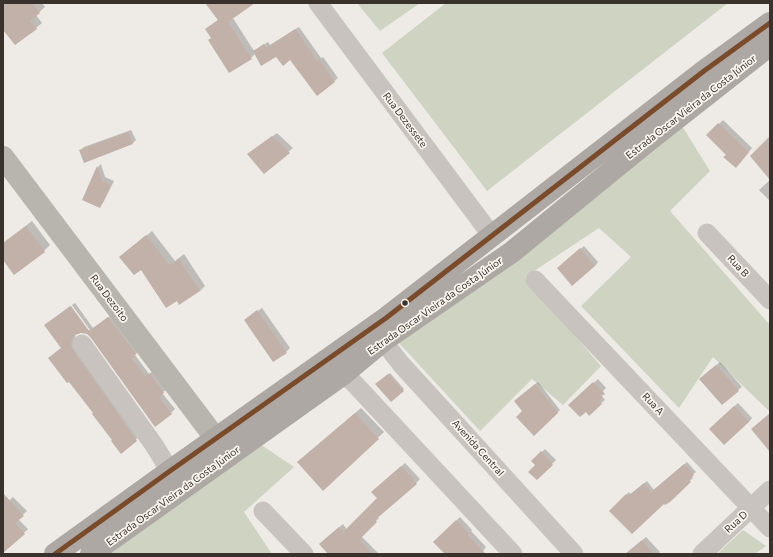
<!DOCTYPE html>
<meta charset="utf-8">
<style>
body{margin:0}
#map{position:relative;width:773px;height:557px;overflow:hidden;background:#eeebe6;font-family:Commissioner,sans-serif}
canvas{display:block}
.frame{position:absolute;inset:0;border:4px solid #39312c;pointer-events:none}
</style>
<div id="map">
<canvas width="773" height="557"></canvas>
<div class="frame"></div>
</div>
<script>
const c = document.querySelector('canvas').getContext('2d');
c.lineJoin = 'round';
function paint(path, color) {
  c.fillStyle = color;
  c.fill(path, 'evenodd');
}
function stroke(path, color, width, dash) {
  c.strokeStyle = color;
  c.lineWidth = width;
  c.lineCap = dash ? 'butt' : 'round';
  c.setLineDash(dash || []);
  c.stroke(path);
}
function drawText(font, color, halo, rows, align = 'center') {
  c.font = font + ' Commissioner,sans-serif';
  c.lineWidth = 3.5;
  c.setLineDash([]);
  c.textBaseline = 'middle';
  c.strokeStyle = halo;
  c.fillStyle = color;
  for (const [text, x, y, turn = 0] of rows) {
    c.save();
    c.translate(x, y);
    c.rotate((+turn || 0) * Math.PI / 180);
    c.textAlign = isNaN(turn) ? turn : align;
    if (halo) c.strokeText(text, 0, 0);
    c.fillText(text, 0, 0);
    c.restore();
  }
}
paint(new Path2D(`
 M357,3H420L380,31Z
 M446,3H728L487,191L382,53Z
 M682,126L710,171L670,211L770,325V412L713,357L679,408L581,306L631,257L599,228L525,277L601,366L563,405L532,379L480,431L398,342Z
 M260,444L294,467L244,512L272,554H110Z
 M743,530L766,546L755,554H717Z`), '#ced4c1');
paint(new Path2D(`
 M5,3H42L45,7L36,15L42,23L36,28H3V4Z
 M206,3H253L233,18L254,51L268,42L270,45L299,27L321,58L323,57L338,78L318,94L291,59L276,56L255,54L251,58L212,37L206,29L218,20Z
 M723,120L752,148L740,163L727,155L708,135Z
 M131,130L136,140L133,143L80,151L84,147Z
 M277,133L293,148L264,173L252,151Z
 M101,164L105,177L114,181L103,203L100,206L83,199L98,167Z
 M770,180V201L759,190Z
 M32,221L50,245L44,251L3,259V243Z
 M152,231L175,261L184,254L205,286L200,291L141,268L120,257Z
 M584,246L598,262L595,266L562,264Z
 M75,303L93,328L113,314L139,350L135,355L149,374L154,370L167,389L162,393L175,409L171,413L87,333L81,332L76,334L74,341L140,436L121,452L62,348L45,325L70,306L88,330H90L72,305Z
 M262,308L290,348L286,352L245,320Z
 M720,362L742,387L738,390L704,375Z
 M390,373L404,389L391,401L377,385Z
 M598,379L606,388L603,391L605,394L602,396L605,400L589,414L586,411L570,405Z
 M538,382L560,410L534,435L518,398Z
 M738,403L752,418L749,422L714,425Z
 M361,408L384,432L323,490L304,457Z
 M545,449L556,460L537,479L536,465L532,461Z
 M687,462L696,472L691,476L693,478L665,504L664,503L610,511L629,492L631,494L647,481L654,490Z
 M405,463L420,479L416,483L384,482Z
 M13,497L27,511L18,519L28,529L10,546L3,543V506Z
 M378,517L379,518L361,536L379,554H329L324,540L343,524L347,530Z
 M460,517L472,530L471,531L486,547L483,551L486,554H446L435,542Z
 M646,537L660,552L658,554H626Z`), '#0003');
paint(new Path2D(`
 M3,3H32L40,13L30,21L37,29L15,45L3,30Z
 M205,3H255L228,22L252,59L229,73L208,40L211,38L205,29L218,20Z
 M295,29L317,61L319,60L335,82L317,96L290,60L283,66L276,57L261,66L253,51L264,44L266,48Z
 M718,123L749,152L736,168L723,157L726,155L706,135Z
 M128,132L133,144L84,163L79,150Z
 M272,136L290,153L264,174L247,154Z
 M770,136V180L750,156Z
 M97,166L102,181L111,185L100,208L82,200Z
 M26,226L45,252L14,275L3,260V243Z
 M146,235L169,265L179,259L200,291L179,305L177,301L166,308L141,270L134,275L119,257Z
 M580,248L595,266L572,286L557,268Z
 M71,306L89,331L108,317L136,354L132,359L145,376L150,373L164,393L159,397L172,414L155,427L91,338L87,334L81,333L75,335L72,339L71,345L73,350L137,441L121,454L111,441L112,440L92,414L93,413L69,382L67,383L48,358L61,348L44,325Z
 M257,310L287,353L273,362L244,320Z
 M716,365L739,391L722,405L699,379Z
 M388,374L404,391L391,402L375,384Z
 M593,382L603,392L600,395L602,398L599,401L602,404L589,416L586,412L580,417L568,405Z
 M535,384L558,413L534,436L516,417L522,411L514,401Z
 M734,406L749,422L724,445L709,429Z
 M355,413L379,439L323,491L297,462Z
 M770,413V452L751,429Z
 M541,451L553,465L537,480L528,472L535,465L531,461Z
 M684,464L694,475L689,480L691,482L670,502L665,505L664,504L632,534L609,511L626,494L628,496L644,483L651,492Z
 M401,466L417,484L375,520L377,522L359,540L372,554H328L319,544L339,527L343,532L377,498L371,492Z
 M3,493L24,516L15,523L25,534L3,553Z
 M456,520L469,534L468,535L485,554H445L433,542Z
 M642,540L654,554H625Z`), '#c1b1a8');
stroke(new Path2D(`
 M318,3L492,236
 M707,233L770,300
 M535,280L770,528
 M383,341L401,364L574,554
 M82,344L154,445L170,471
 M342,375L352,381L513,554
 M263,511L304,554
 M702,554L770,490`), '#c8c3be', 19);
stroke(new Path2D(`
 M3,157L216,439`), '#b8b4ae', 22);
stroke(new Path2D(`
 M55,554L170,471L386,318L704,71L770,23
 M91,554L342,375L383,341L512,252L648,141L770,45`), '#ada8a3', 22);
stroke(new Path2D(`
 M55,554L170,471L386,318L704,71L770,23`), '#7a4b2a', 5);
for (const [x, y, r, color] of [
 [405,303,3.5,"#39312c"]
]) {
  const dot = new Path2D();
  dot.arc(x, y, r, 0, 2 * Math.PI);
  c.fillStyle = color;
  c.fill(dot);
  stroke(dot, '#faf5ee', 1.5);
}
drawText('10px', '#39312c', '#faf5ee', [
 ["Estrada Oscar Vieira da Costa Júnior",691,107,-38],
 ["Rua Dezessete",405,120,53],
 ["Rua B",738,266,47],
 ["Rua Dezoito",109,298,53],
 ["Estrada Oscar Vieira da Costa Júnior",435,306,-35],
 ["Rua A",653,404,47],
 ["Avenida Central",478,448,48],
 ["Estrada Oscar Vieira da Costa Júnior",173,496,-36],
 ["Rua D",736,522,-43]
]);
</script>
